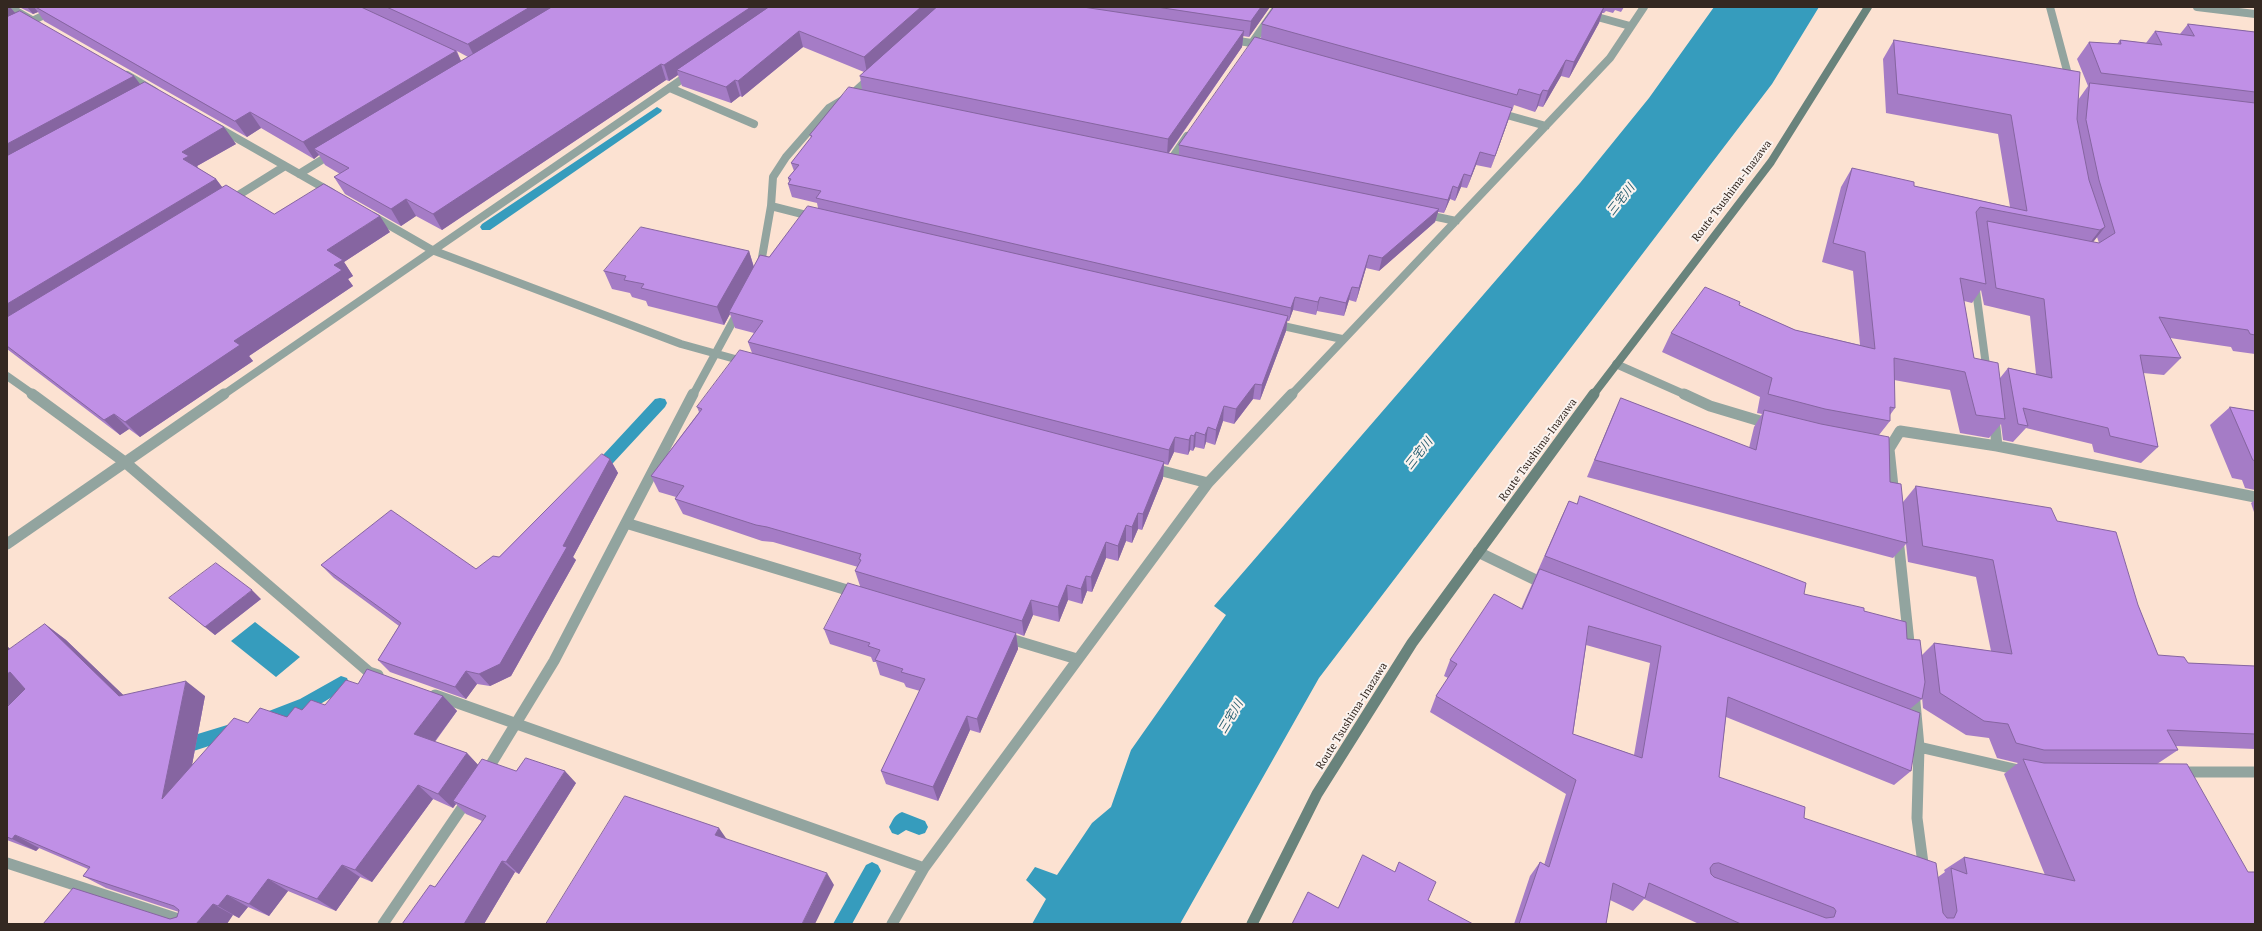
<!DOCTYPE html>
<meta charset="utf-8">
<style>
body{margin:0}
#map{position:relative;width:2262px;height:931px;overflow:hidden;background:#fce2d2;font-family:"PT Serif",serif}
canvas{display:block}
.frame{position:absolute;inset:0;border:8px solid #342821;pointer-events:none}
</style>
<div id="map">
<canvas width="2262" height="931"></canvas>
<div class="frame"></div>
</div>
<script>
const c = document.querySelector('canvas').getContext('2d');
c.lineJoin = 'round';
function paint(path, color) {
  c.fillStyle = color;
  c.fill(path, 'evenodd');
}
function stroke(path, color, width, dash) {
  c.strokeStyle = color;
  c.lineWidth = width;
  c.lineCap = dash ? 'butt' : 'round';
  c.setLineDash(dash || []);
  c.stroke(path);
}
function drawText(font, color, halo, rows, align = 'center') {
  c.font = font + ' "PT Serif","Noto Sans JP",serif';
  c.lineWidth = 4;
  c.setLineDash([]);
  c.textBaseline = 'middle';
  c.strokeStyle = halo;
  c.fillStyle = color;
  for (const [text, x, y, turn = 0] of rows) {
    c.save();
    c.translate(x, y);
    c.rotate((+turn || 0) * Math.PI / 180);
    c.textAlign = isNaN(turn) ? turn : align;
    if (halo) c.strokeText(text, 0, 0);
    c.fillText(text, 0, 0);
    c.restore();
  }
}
paint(new Path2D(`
 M1714,7H1819L1772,84L1319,678L1180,924H1032L1046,899L1026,880L1035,867L1057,875L1092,823L1111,807L1131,750L1226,615L1214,606L1580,183L1649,98Z
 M255,622L300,657L276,677L231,641Z`), '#369cbd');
paint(new Path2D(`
 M657,107L662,110L661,112L490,230H482L480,227L482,224Z
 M660,398L665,399L667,403L665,407L601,476L596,478L591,476L589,472L591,468L655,399Z
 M341,676L347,678L349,683L347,688L312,709L262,728L256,726L254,721L256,716L300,699Z
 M237,722L243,725L245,730L243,735L178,756L172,753L170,748L172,743L178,740Z
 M902,812L925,821L928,827L925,833L919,835L906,830L898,835L892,833L889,827C893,820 894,815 902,812Z
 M872,862L878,865L881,871L852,924H833L866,865Z`), '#369cbd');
stroke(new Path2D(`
 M670,88L754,124`), '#92a49f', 8);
stroke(new Path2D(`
 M9,7L30,19
 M1561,7L1630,26
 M2050,7L2070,82
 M2197,7L2255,14
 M7,33L61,7
 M1231,40L1252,43L1277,7
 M127,75L154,91
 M1496,112L1546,126
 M217,127L331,192
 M1170,161L1187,136
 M299,174L333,153
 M229,201L285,166
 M771,206L814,217
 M1423,214L1456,221
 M373,216L432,250L681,344L746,362
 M760,269L771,206L773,177L786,157L829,108L851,95L872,76
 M1975,283L1987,373
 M1274,324L1342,339
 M1616,364L1686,395
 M7,376L34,395
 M223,395L691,73
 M693,395L739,310
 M1291,395L1610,58L1644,7`), '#92a49f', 8);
stroke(new Path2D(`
 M32,394L126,463L369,672L378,675
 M1684,394L1710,406L1770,424
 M1994,418L1997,446
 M1151,468L1208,483
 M1894,496L1889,449L1900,431L1997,446L2255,497
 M629,524L857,593
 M1898,538L1910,652
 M7,544L224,394
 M1478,552L1546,585
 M1004,637L1077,659
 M1914,691L1919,747L1917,818L1924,871
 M435,695L924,868
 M1919,747L2023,771
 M2179,772H2255
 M485,774L554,661L693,394
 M7,863L194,924
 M383,924L468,799
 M892,924L924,868L1208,483L1292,394`), '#92a49f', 11);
stroke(new Path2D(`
 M1593,395L1771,162L1868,7`), '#69837c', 8);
stroke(new Path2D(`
 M1252,924L1317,794L1412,643L1594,394`), '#69837c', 11);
paint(new Path2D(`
 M7,7H10L15,13L134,76L140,85L236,144L197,166L198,168L216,179L222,187L274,214L390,232L344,262L353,276L348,279L353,286L249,356L253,361L140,437L129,429L120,435L7,349Z
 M19,7H1270L1249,37L1243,36L1242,47L1169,153L1179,155V145L1261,38L1262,24L1274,7H1624L1621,12L1615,10L1613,13L1606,11L1604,13H1602L1599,23L1569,78L1561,76L1543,107L1538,106L1535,112L1514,105L1512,111H1511L1508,121L1491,168L1476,165L1467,188L1461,187L1455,201L1450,199L1444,213L1438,212L1435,222L1379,271L1366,268L1356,302L1349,300L1344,316L1317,311L1316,315L1293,310L1289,321H1287L1286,331L1260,400L1253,399L1234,424L1223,421L1215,445L1206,442L1204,449L1195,447L1193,451L1190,450L1188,455L1174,452L1168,465L1164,464L1163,478L1142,530L1138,529L1132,543L1126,541L1118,561L1106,558L1092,592L1087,591L1082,604L1068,600L1059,622L1033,615L1024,636L1016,633L1018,649L980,733L970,730L938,801L886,784L881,771L920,691L906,687L904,683L880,675L876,662H873L871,657L830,644L824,629L860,586L855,571L858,567L773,542L762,541L683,514L675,499L676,497L659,492L651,476L699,412L697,407L752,353L748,342L754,333L735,328L730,314L724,325L648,306L646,301L632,297L630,293L612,289L604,271L749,251L754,267L769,257L818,208L817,203L792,197L788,184L789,182L788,178L794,171L791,163L811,138L810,135L862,90L860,76L864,72L803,47L742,97L740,96L731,103L682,86L678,75L669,81L666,80L442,230L416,216L401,226L345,194L334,177L340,174L325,165L319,155L314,159L261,128L247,137L44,21L38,12L33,14ZM457,51L468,57L461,61Z
 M2188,24L2255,32V354L2233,351L2231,347L2170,338L2181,358L2164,375L2143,373L2158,447L2141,463L2094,452L2092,444L2026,428L2013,442L2003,440L2001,424L1989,438L1960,433L1950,390L1894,380L1895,408L1890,415V421L1879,435L1890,482L1903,502L1916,486L2057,521L2138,605L2158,655L2188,663L2255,666V749L2176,746L2178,750L2157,764L2255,924H1699L1644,899L1633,911L1610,900L1606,924H1514L1530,876L1540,862L1544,865L1566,794L1430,712L1436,696L1448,678L1444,676L1450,660L1521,609L1561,518L1569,501L1577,504L1580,496L1804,594L1864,611L1907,639L1922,655L1934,643L1991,651L1976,577L1908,562L1906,544L1893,558L1587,477L1613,415L1621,398L1749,448L1754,427L1762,414L1757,413L1760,397L1662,352L1671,333L1739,305L1795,330L1860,345L1853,271L1822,262L1841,187L1852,168L1914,186L2010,207L1998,134L1886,113L1883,59L1894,40L2078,100L2088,86L2077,59L2089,42L2117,44L2120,40L2146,43L2155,31L2180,34ZM2097,237L2099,243L2093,242ZM1981,290L1984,305L2030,316L2036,374L2008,368L2000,378L1974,358L1964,301L1972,303ZM1586,645L1650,663L1634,755L1573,734ZM1922,697L1923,708L1966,735L1989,738L1997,758L2018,763L2004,774L2045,875L1964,857L1944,870L1945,872L1938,877L1804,818L1719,777L1726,717L1894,785L1911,771L1910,709L1922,699Z
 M2230,407L2255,411V490L2245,488L2242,480L2232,478L2210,425Z
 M610,459L618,473L573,557L576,560L511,676L490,686L477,684L466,699L390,672L378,660L399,626L334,578L321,565L476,569L499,557Z
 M2255,500V515L2251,503Z
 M169,598L261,599L215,635Z
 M45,624L66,640L123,695L205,696L192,765L248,723L287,717L302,710L325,705L358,684L443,696L457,711L435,742L467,753L478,765L516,771L576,783L519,874L515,872L484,924H402L435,887L482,821L466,814L456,804L453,808L433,799L372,882L360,877L336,911L288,891L269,916L248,907L239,918L233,915L170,919L177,917L179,912L106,888L83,876L88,869L39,848L36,851L7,840V707L12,702L7,706V646L10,649Z`), '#a57cc6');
paint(new Path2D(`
 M7,7H10L21,20L7,27Z
 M27,7H34L38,12L33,14Z
 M530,7H563L476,60L468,44Z
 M751,7H778L677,70L678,75L669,81L664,65Z
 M921,7H941L867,73L864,57Z
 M1261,7H1270L1249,37L1251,21Z
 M1604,7L1599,23L1569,78L1574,62Z
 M799,31L803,47L742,97L738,81Z
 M1244,31L1242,47L1167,155L1168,139Z
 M456,51L464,67L314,149L319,155L314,159L303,142Z
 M1566,60L1561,76L1543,107L1548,91Z
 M661,64L666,80L442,230L433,214Z
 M134,76L146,92L7,168V144Z
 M735,80L740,96L731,103L726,87Z
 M1543,90L1538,106L1535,112L1540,95Z
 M1512,108L1508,121L1491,168L1495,156Z
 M250,112L261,128L247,137L235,121Z
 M224,127L236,144L197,166L201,172L183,159L182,152Z
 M1480,152L1476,165L1467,188L1471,176Z
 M1464,174L1461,187L1455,201L1458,188Z
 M216,179L228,195L7,330V304Z
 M1453,186L1450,199L1444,213L1448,200Z
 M406,199L416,216L401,226L391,209Z
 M1439,209L1435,222L1379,271L1382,258Z
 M380,216L390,232L344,262L353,276L348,279L353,286L249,356L253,361L140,437L125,422L234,341L334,265L327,250Z
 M2105,227L2090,246L2085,249L2100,230Z
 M749,251L754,268L729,312L730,314L724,325L717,307Z
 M1369,255L1366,268L1356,302L1359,288Z
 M1352,287L1349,300L1344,316L1346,303Z
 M1295,297L1293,310L1289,321L1291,308Z
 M1320,297L1317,311L1316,315L1318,302Z
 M1288,316L1286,331L1260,400L1262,385Z
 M1255,384L1253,399L1234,424L1236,409Z
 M1224,406L1223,421L1215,445L1216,430Z
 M114,414L129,429L120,435L104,420Z
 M1208,427L1206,442L1204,449L1205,435Z
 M1196,432L1195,447L1193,451L1194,436Z
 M1191,435L1190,450L1188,455L1189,440Z
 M1175,437L1174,452L1168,465L1169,450Z
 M610,459L618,473L573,557L576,560L511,676L490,686L479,674L563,546Z
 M1164,462L1163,478L1142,530L1143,514Z
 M1138,513V529L1132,543V527Z
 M1126,525V541L1118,561V546Z
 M1106,542V558L1092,592L1091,577Z
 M1086,576L1087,591L1082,604L1081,589Z
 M1067,585L1068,600L1059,622L1058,607Z
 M252,590L261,599L215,635L205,627Z
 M1031,600L1033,615L1024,636L1022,621Z
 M45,624L66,640L140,711L119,696Z
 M1016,633L1018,649L980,733L977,719Z
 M7,646L28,667L7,653Z
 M466,671L477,684L466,699L455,687Z
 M10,672L33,687L7,706V674Z
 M186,681L205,696L183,813L162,799Z
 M443,696L457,711L429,749L414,734Z
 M967,716L970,730L938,801L933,787Z
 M467,753L481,768L453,801L456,804L453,808L438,794Z
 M565,771L576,783L519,874L506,862Z
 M418,785L433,799L372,882L355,870Z
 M719,828L728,841L715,835Z
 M15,835L39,848L36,851L12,839Z
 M502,861L515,872L484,924H464Z
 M342,865L360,877L336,911L317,899Z
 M827,873L834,885L815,924H802Z
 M268,879L288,891L269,916L249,904Z
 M227,895L248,907L239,918L218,906Z
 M213,904L233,915L227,924H196Z`), '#8665a1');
const building = new Path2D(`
 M36,7H361L456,51L303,142L250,112L235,121Z
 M387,7H530L468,44Z
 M552,7H751L664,65L661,64L433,214L406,199L391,209L334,177L349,168L314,149Z
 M769,7H921L864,57L799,31L738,81L735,80L726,87L677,70Z
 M937,7H1083L1244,31L1168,139L860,76Z
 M1157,7H1261L1251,21Z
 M1274,7H1604L1574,62L1566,60L1548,91L1543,90L1540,95L1519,89L1517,95L1262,24Z
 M20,11L134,76L7,144V17Z
 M2188,24L2255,32V92L2101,73L2089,42L2121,44L2120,40L2162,45L2155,31L2194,36Z
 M1255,37L1512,108L1495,156L1480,152L1471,176L1464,174L1458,188L1453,186L1448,200L1179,145Z
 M1894,40L2080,72L2077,119L2089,180L2105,227L2100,230L1980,207L1976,212L1986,284L1960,278L1974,358L1998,363L2005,419L1976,415L1965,372L1894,358L1895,408L1890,407V421L1825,409L1768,394L1772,378L1671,333L1705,287L1740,302L1739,305L1795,330L1875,349L1865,252L1833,243L1852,168L1914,182V186L2027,211L2011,115L1898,94Z
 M145,82L224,127L182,152L189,156L183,159L216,179L7,304V156Z
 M2090,83L2255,103V335L2250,334L2248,330L2159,317L2181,358L2140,355L2158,447L2110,436L2108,428L2023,408L2028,426L2018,424L2008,368L2052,378L2044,299L1996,288L1987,221L2099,243L2115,233L2099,180L2086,120Z
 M849,87L1439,209L1382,258L1369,255L1359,288L1352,287L1346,303L1320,297L1318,302L1295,297L1291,308L816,198L821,191L788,184L791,179L788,178L799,165L791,163L812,136L810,135Z
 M324,184L380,216L327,250L343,260L334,265L342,270L234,341L240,345L125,422L114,414L104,420L7,346V317L226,185L274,214Z
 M808,206L1288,316L1262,385L1255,384L1236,409L1224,406L1216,430L1208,427L1205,435L1196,432L1194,436L1191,435L1189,440L1175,437L1169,450L748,342L763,321L729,312L760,255L769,257Z
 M641,227L749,251L717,307L641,288L644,284L624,280L626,276L604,271Z
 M740,350L1164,462L1143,514L1138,513L1132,527L1126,525L1118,546L1106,542L1091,577L1086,576L1081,589L1067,585L1058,607L1031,600L1022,621L855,571L861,560L859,559L861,554L767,527L756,525L675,499L684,486L651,476L702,409L697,407Z
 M1621,398L1756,450L1764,410L1821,424L1889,437L1890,482L1901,484L1907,543L1595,460Z
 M2230,407L2255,411V461L2253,460Z
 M602,454L610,459L563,546L567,547L500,664L479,674L466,671L455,687L378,660L401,623L321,565L391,510L476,569L493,556L499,557Z
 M1916,486L2051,508L2057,521L2116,532L2138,605L2158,655L2184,657L2188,663L2255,666V734L2167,730L2178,750H2044L2016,743L2008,724L1984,721L1940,693L1934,643L2012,654L1993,560L1923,546Z
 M1580,496L1806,583L1804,594L1864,608V611L1906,622L1907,639L1920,640L1925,682L1922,699L1545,556L1569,501L1577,504Z
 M216,563L252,590L205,627L169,598Z
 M1540,569L1920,713L1911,771L1728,697L1719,777L1805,807L1804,818L1936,863L1943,913L1947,918H1954L1957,911L1951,868L1967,874L1964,857L2075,881L2023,759L2044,763L2187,764L2248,872H2255V924H1741L1649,883L1645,898L1613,883L1606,924H1519L1540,862L1549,867L1576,780L1436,696L1457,664L1450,660L1494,594L1522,609ZM1589,626L1661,646L1642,758L1573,734ZM1719,863L1834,908L1836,911L1834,917L1826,918L1714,877L1711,874L1710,868L1713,864Z
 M848,583L1016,633L977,719L967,716L933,787L881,771L925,679L901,672L903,669L875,660L880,650L868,646L870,643L824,629Z
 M45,624L119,696L186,681L162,799L234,718L248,723L260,708L287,717L295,707L302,710L311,700L325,705L346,680L358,684L367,669L443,696L414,734L467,753L438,794L418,785L355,870L342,865L317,899L268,879L249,904L227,895L218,906L213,904L196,924H43L73,888L170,919L177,917L179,910L174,906L83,876L90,867L15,835L12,839L7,837V707L25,689L10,672L7,674V651Z
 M526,758L565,771L506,862L502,861L464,924H402L430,885L435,887L486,816L453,801L482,759L516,771Z
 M625,796L719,828L715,835L827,873L802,924H546Z
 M1363,855L1395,872L1399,862L1436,882L1428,900L1473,924H1292L1308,892L1338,908Z`);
paint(building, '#c090e6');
stroke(building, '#8665a1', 1);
drawText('11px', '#342821', '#faf3ef', [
 ["Route Tsushima-Inazawa",1732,191,-53],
 ["Route Tsushima-Inazawa",1538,450,-54],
 ["Route Tsushima-Inazawa",1352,716,-58]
]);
drawText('italic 12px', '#295f71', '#faf3ef', [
 ["三宅川",1621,200,-52],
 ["三宅川",1419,454,-52],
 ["三宅川",1231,717,-59]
]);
</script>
